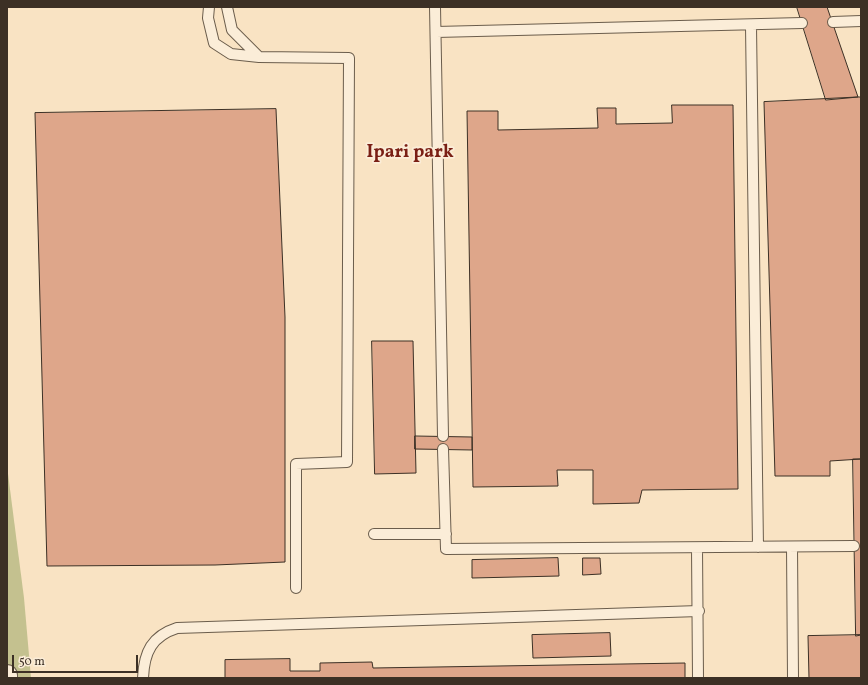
<!DOCTYPE html>
<style>
body{margin:0}
#map{position:relative;width:868px;height:685px;overflow:hidden;background:#f9e3c3;font-family:Vollkorn,serif}
canvas{display:block}
.frame{position:absolute;inset:0;border:8px solid #3c3025;pointer-events:none}
.scale{position:absolute;left:12px;top:655px;width:126px;height:18px;box-sizing:border-box;border:2px solid #3c3025;border-top:0;padding-left:5px;font-size:12px;line-height:14px;white-space:nowrap;color:#3c3025;-webkit-text-stroke:3px #fbedd8;paint-order:stroke}
</style>
<div id="map">
<canvas width="868" height="685"></canvas>
<div class="frame"></div>
<div class="scale">50 m</div>
</div>
<script>
const c = document.querySelector('canvas').getContext('2d');
c.lineJoin = 'round';
function paint(path, color) {
  c.fillStyle = color;
  c.fill(path, 'evenodd');
}
function stroke(path, color, width, dash) {
  c.strokeStyle = color;
  c.lineWidth = width;
  c.lineCap = dash ? 'butt' : 'round';
  c.setLineDash(dash || []);
  c.stroke(path);
}
function drawText(font, color, halo, rows, align = 'center') {
  c.font = font + ' Vollkorn,serif';
  c.lineWidth = 3.5;
  c.setLineDash([]);
  c.textBaseline = 'middle';
  c.strokeStyle = halo;
  c.fillStyle = color;
  for (const [text, x, y, turn = 0] of rows) {
    c.save();
    c.translate(x, y);
    c.rotate((+turn || 0) * Math.PI / 180);
    c.textAlign = isNaN(turn) ? turn : align;
    if (halo) c.strokeText(text, 0, 0);
    c.fillText(text, 0, 0);
    c.restore();
  }
}
paint(new Path2D(`
 M7,466L24,598L31,678H7Z`), '#c4c18f');
const building = new Path2D(`
 M797,7H827L858,97L826,100Z
 M858,97H861V459L830,461V476H775L764,102Z
 M672,105H733L738,489L642,490L639,503L593,504V470H557L558,486L473,487L467,111H498V130L598,128L597,108H616V124L672,123Z
 M276,109L285,317V562L215,565L47,566L35,113Z
 M372,341H413L416,473L375,474Z
 M415,436L472,437V450L415,449Z
 M853,459H861V635L856,636Z
 M558,558L559,576L472,578V560Z
 M583,558H600L601,574L583,575Z
 M610,633L611,656L533,658L532,635Z
 M861,635V678H809L808,636Z
 M290,659V671H320V663L372,662L373,668L685,663V678H225V660Z`);
paint(building, '#dea68a');
stroke(building, '#3c3025', 1);
const lane = new Path2D(`
 M209,7L208,18L214,43L231,54L259,57L349,58L347,462L296,464V588
 M227,7L232,30L259,57
 M435,7L443,436
 M833,22L861,21
 M751,26L758,547
 M436,32L802,23
 M443,449L446,549L854,546
 M374,534H446
 M792,547L793,678
 M697,548L698,678
 M143,678C144,652 152,636 177,628L699,611`);
const street = new Path2D(`
 M7,675V678`);
stroke(lane, '#6b5d4c', 12);
stroke(street, '#6b5d4c', 22);
stroke(lane, '#fbedd8', 10);
stroke(street, '#fbedd8', 20);
drawText('bold 18px', '#7a1f14', '#fbedd8', [
 ["Ipari park",410,154]
]);
</script>
